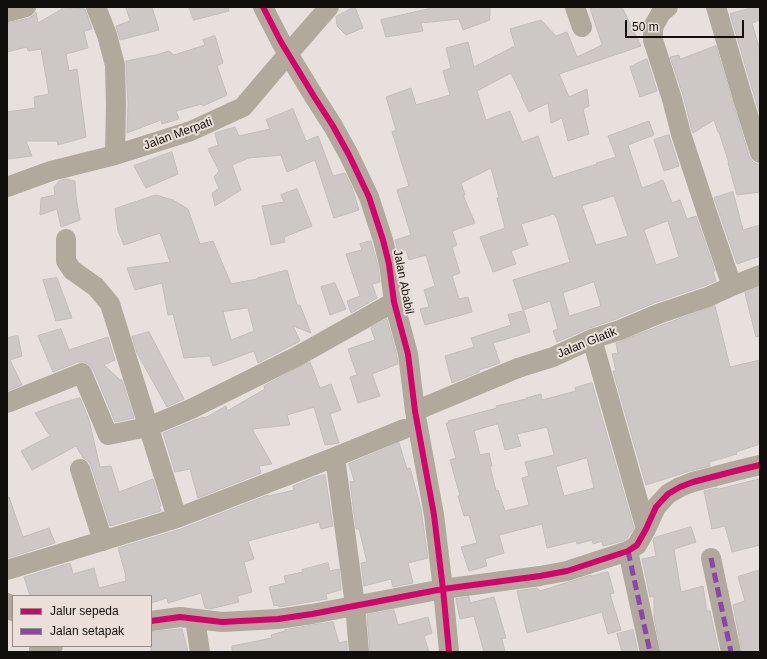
<!DOCTYPE html>
<style>
body{margin:0}
#map{position:relative;width:767px;height:659px;overflow:hidden;background:#e7e0dd;font-family:Arial,sans-serif}
canvas{display:block}
.frame{position:absolute;inset:0;border:8px solid #110e0b;pointer-events:none}
.legend{position:absolute;left:12px;top:595px;width:140px;height:52px;box-sizing:border-box;background:#ebdfd9;border:1px solid #948b87;margin:0;padding:5px 7px;list-style:none;font-size:12px;color:#110e0b}
.legend li{display:flex;align-items:center;gap:8px;height:20px}
.legend b{width:20px;border:1px solid #948b87}
.scale{position:absolute;left:625px;top:20px;width:119px;height:18px;box-sizing:border-box;border:2px solid #110e0b;border-top:0;padding-left:5px;font-size:12px;line-height:14px;white-space:nowrap;color:#110e0b;-webkit-text-stroke:3px #ebdfd9;paint-order:stroke}
</style>
<div id="map">
<canvas width="767" height="659"></canvas>
<div class="frame"></div>
<ul class="legend">
<li><b style="height:5px;background:#d6006c"></b>Jalur sepeda</li>
<li><b style="height:5px;background:#8e44ad"></b>Jalan setapak</li>
</ul>
<div class="scale">50 m</div>
</div>
<script>
const c = document.querySelector('canvas').getContext('2d');
c.lineJoin = 'round';
function paint(path, color) {
  c.fillStyle = color;
  c.fill(path, 'evenodd');
}
function stroke(path, color, width, dash) {
  c.strokeStyle = color;
  c.lineWidth = width;
  c.lineCap = dash ? 'butt' : 'round';
  c.setLineDash(dash || []);
  c.stroke(path);
}
function drawText(font, color, halo, rows, align = 'center') {
  c.font = font + ' Arial,sans-serif';
  c.lineWidth = 4;
  c.setLineDash([]);
  c.textBaseline = 'middle';
  c.strokeStyle = halo;
  c.fillStyle = color;
  for (const [text, x, y, turn = 0] of rows) {
    c.save();
    c.translate(x, y);
    c.rotate((+turn || 0) * Math.PI / 180);
    c.textAlign = isNaN(turn) ? turn : align;
    if (halo) c.strokeText(text, 0, 0);
    c.fillText(text, 0, 0);
    c.restore();
  }
}
const building = new Path2D(`
 M61,7L85,9L92,29L84,31L88,48L66,54L69,71L77,69L86,137L58,145L57,141H26L32,156L7,159V112L35,108L34,97L49,94L41,49L28,51L27,47L7,52V23L29,18L34,15L36,12L38,23L62,9Z
 M126,7H152L159,30L120,40L116,26L130,21Z
 M189,7H228L229,11L194,20Z
 M354,7H355L363,28L346,35L337,26L336,17Z
 M437,7H490V16H489L490,20L463,30L459,19L421,23L423,31L386,37L381,20Z
 M590,7H622L641,46L559,74L569,97L587,89L589,106L583,109L589,134L568,141L562,118L551,123L548,103L529,112L521,96H522L511,73L477,91L486,120L510,111L522,142L538,136L553,178L597,164L596,163L616,157L608,136L649,121L654,135L628,145L642,188L663,180L672,203L680,200L687,219L696,216L715,271H713L716,281L704,286L654,303L616,319L587,329L557,342L553,331L558,329L550,301L523,310L513,280L570,262L557,219L554,214L521,224L528,245L511,251L516,264L493,272L480,237L505,228L497,198H499L491,168L461,183L465,195H463L475,223L452,231L457,245L452,247L460,273L452,276L459,299L468,297L472,312L425,325L420,309L429,307L424,290L435,286L426,255L409,260L406,250L398,252L395,240L411,235L397,190L409,186L392,132L396,130L386,97L411,88L416,105L450,95L443,71L451,68L446,48L468,42L474,67L515,46L510,29L541,20L556,36L567,32L577,57L602,45ZM614,196L628,236L596,245L582,206ZM668,221L679,257L656,265L644,230ZM594,282L601,306L569,316L563,293Z
 M755,7H760V20L752,23L760,51V115L730,14Z
 M215,36L223,63L217,66L227,95L203,106L202,104L176,111L179,119L162,124L161,120L127,133L128,105L126,61L156,55L169,51L174,55L205,45L203,40Z
 M716,46L749,156L753,162L757,164H760V192L737,195L728,163H729L719,132H718L714,120L693,133L692,131L683,95L670,57L679,55L680,59Z
 M647,59L657,91L640,97L630,67Z
 M293,109L306,141L318,136L333,176L345,173L352,187L359,210L334,218L315,160L287,172L281,155L249,158L232,165L241,190L215,206L212,193L219,188L214,177L219,171L208,149L218,145L215,133L235,127L239,136L270,129L266,120Z
 M669,135L679,166L664,171L654,140Z
 M172,152L178,174L146,188L134,166Z
 M66,179L75,181L76,197L80,220L61,227L57,209L40,215L41,198L55,195L54,187L59,181Z
 M297,189L312,226L284,237L285,242L271,245L262,206L284,202L281,195Z
 M733,192L743,230L760,225V256L737,264L714,198Z
 M156,195L173,200L188,209L200,244L213,241L231,284L257,279V278L287,270L297,305H300L311,333L293,326L300,341L258,363L254,351L213,366L210,356L184,358L173,314L168,315L162,283L135,290L127,268L170,262L160,233L124,245L118,231L115,209ZM248,308L254,331L231,340L223,312Z
 M371,241L378,266L380,282L372,284L377,298L351,313L347,301L360,296L346,254L362,250L360,244Z
 M57,278L72,318L56,321L43,280Z
 M335,283L346,309L330,315L321,287Z
 M760,287V336L756,337L745,293Z
 M715,306L730,367L760,360V444L736,452L737,454L709,462L710,466L690,471L646,485L613,371H616L612,354L618,353L616,343L662,325Z
 M524,311L530,332L493,343L500,363L479,370V372L452,383L445,356L474,347L471,338L511,325L508,315Z
 M387,319L397,356L398,364L372,374L380,396L358,403L350,377L357,375L348,349L375,340L371,328Z
 M61,329L69,350L108,337L115,360L104,365L120,380H122L134,418L115,422L93,369L89,364L84,362H78L53,372L38,336Z
 M149,332L184,399L167,407L137,353L132,337Z
 M18,336L22,356L10,360L22,385L7,391V338Z
 M310,362L320,388L331,384L341,410L330,414L339,443L325,445L314,407L287,415L290,425L252,429L272,464L259,466L261,473L198,498L190,469L175,472L163,433L195,420L204,417L205,418L226,406L227,411L265,389L264,386Z
 M592,383L634,528L628,537L623,541L603,546L602,541L593,544L592,540L577,544L576,541L547,548L542,524L499,535L504,553L485,559L487,566L469,571L461,547L477,543L469,515L464,516L458,496H460L450,460L456,458L446,423H449L448,421L497,408L496,406L526,399V398L541,394L542,400L576,391L575,388ZM498,424L505,450L521,446L517,434L547,427L554,455L525,462L529,476L522,478L529,505L505,511L498,490L496,491L490,466H492L489,453L480,455L474,431ZM587,458L594,488L564,496L556,467Z
 M80,398L89,420L100,467L111,466L119,492L153,479L161,506H159L161,511L110,526L91,466L88,461L83,458L76,446L32,470L21,451L50,436L35,413L59,404Z
 M399,443L407,469L410,468L421,509L428,558L408,563L413,583L393,587L391,579L364,586L361,563L367,562L359,529H356L350,482L354,481L349,464Z
 M325,475L333,526L321,529L319,522L248,541L254,559L244,562L252,592L237,596L239,602L210,609L205,608L201,593L168,603L167,598L151,603V596H30L24,577L70,563L73,574L94,568L99,588L126,581L125,576H126L118,548L181,529L268,495L269,496L294,490L293,486L315,477Z
 M760,479V545L732,552L725,526L712,529L704,491L717,488L718,489Z
 M7,497H9L23,537L49,528L55,543L8,558Z
 M691,527L696,542L674,549L681,592L703,586L707,611H710L719,652H661L654,618V596L650,597L642,559L656,556L653,540L654,538Z
 M328,563L330,571L339,569L341,590L326,594L327,599L279,607L278,605L274,606L269,587L286,583L284,576L303,572L302,570Z
 M760,570V652H742L733,605L745,601L738,577Z
 M608,572L614,593L610,594L621,630L608,634L602,612L527,633L517,591L537,588L540,591L591,575V576Z
 M469,597L470,603L494,597L506,638L502,639L505,652H484L474,616L460,619L456,599Z
 M394,610L398,625L428,617L432,633L424,636L429,652H370L367,615Z
 M333,622L339,643L347,641V652H232V646L272,638L271,635L285,631V630Z
 M180,629H182L188,652H151V632Z
 M633,630L638,652H622L617,634Z`);
paint(building, '#cdc8c6');
stroke(building, '#c2bdba', 1);
stroke(new Path2D(`
 M96,7L107,35L115,65L116,105L115,155
 M263,7L281,42L315,98L333,126L349,155L369,197L383,240L389,264L394,302L408,354L415,411L434,515L443,589L449,652
 M575,7L582,27
 M668,7L661,13L653,27V40L672,99L681,134L707,213L732,286
 M716,7L743,99L760,153
 M7,12L26,7
 M7,187L51,171L115,155L191,131L243,107L288,54L329,7
 M66,239V261L72,270L96,287L110,304L177,518
 M592,339L646,529
 M7,403L82,373L108,435L148,427L191,409L296,357L394,302
 M415,411L518,368L553,357L592,339L620,330L658,314L708,297L732,286L760,275
 M335,457L355,605L359,652
 M80,469L103,541
 M628,551L650,652
 M711,558L731,652
 M7,570L177,518L335,457L404,429
 M7,603L13,611
 M195,619L200,652
 M151,621L180,617L222,622L278,619L312,614L443,589L540,576L567,571L628,551L637,545L646,529L656,507L668,494L680,487L693,482L739,470L760,465
 M39,650L53,646`), '#b0a99c', 20);
stroke(new Path2D(`
 M628,551L650,652
 M711,558L731,652`), '#8e44ad', 5, [10, 5]);
stroke(new Path2D(`
 M263,7L281,42L315,98L333,126L349,155L369,197L383,240L389,264L394,302L408,354L415,411L434,515L443,589L449,652
 M151,621L180,617L222,622L278,619L312,614L443,589L540,576L567,571L628,551L637,545L646,529L656,507L668,494L680,487L693,482L739,470L760,465`), '#d6006c', 6);
drawText('12px', '#110e0b', '#ebdfd9', [
 ["Jalan Merpati",178,134,-20],
 ["Jalan Ababil",403,282,79],
 ["Jalan Glatik",587,343,-22]
]);
</script>
